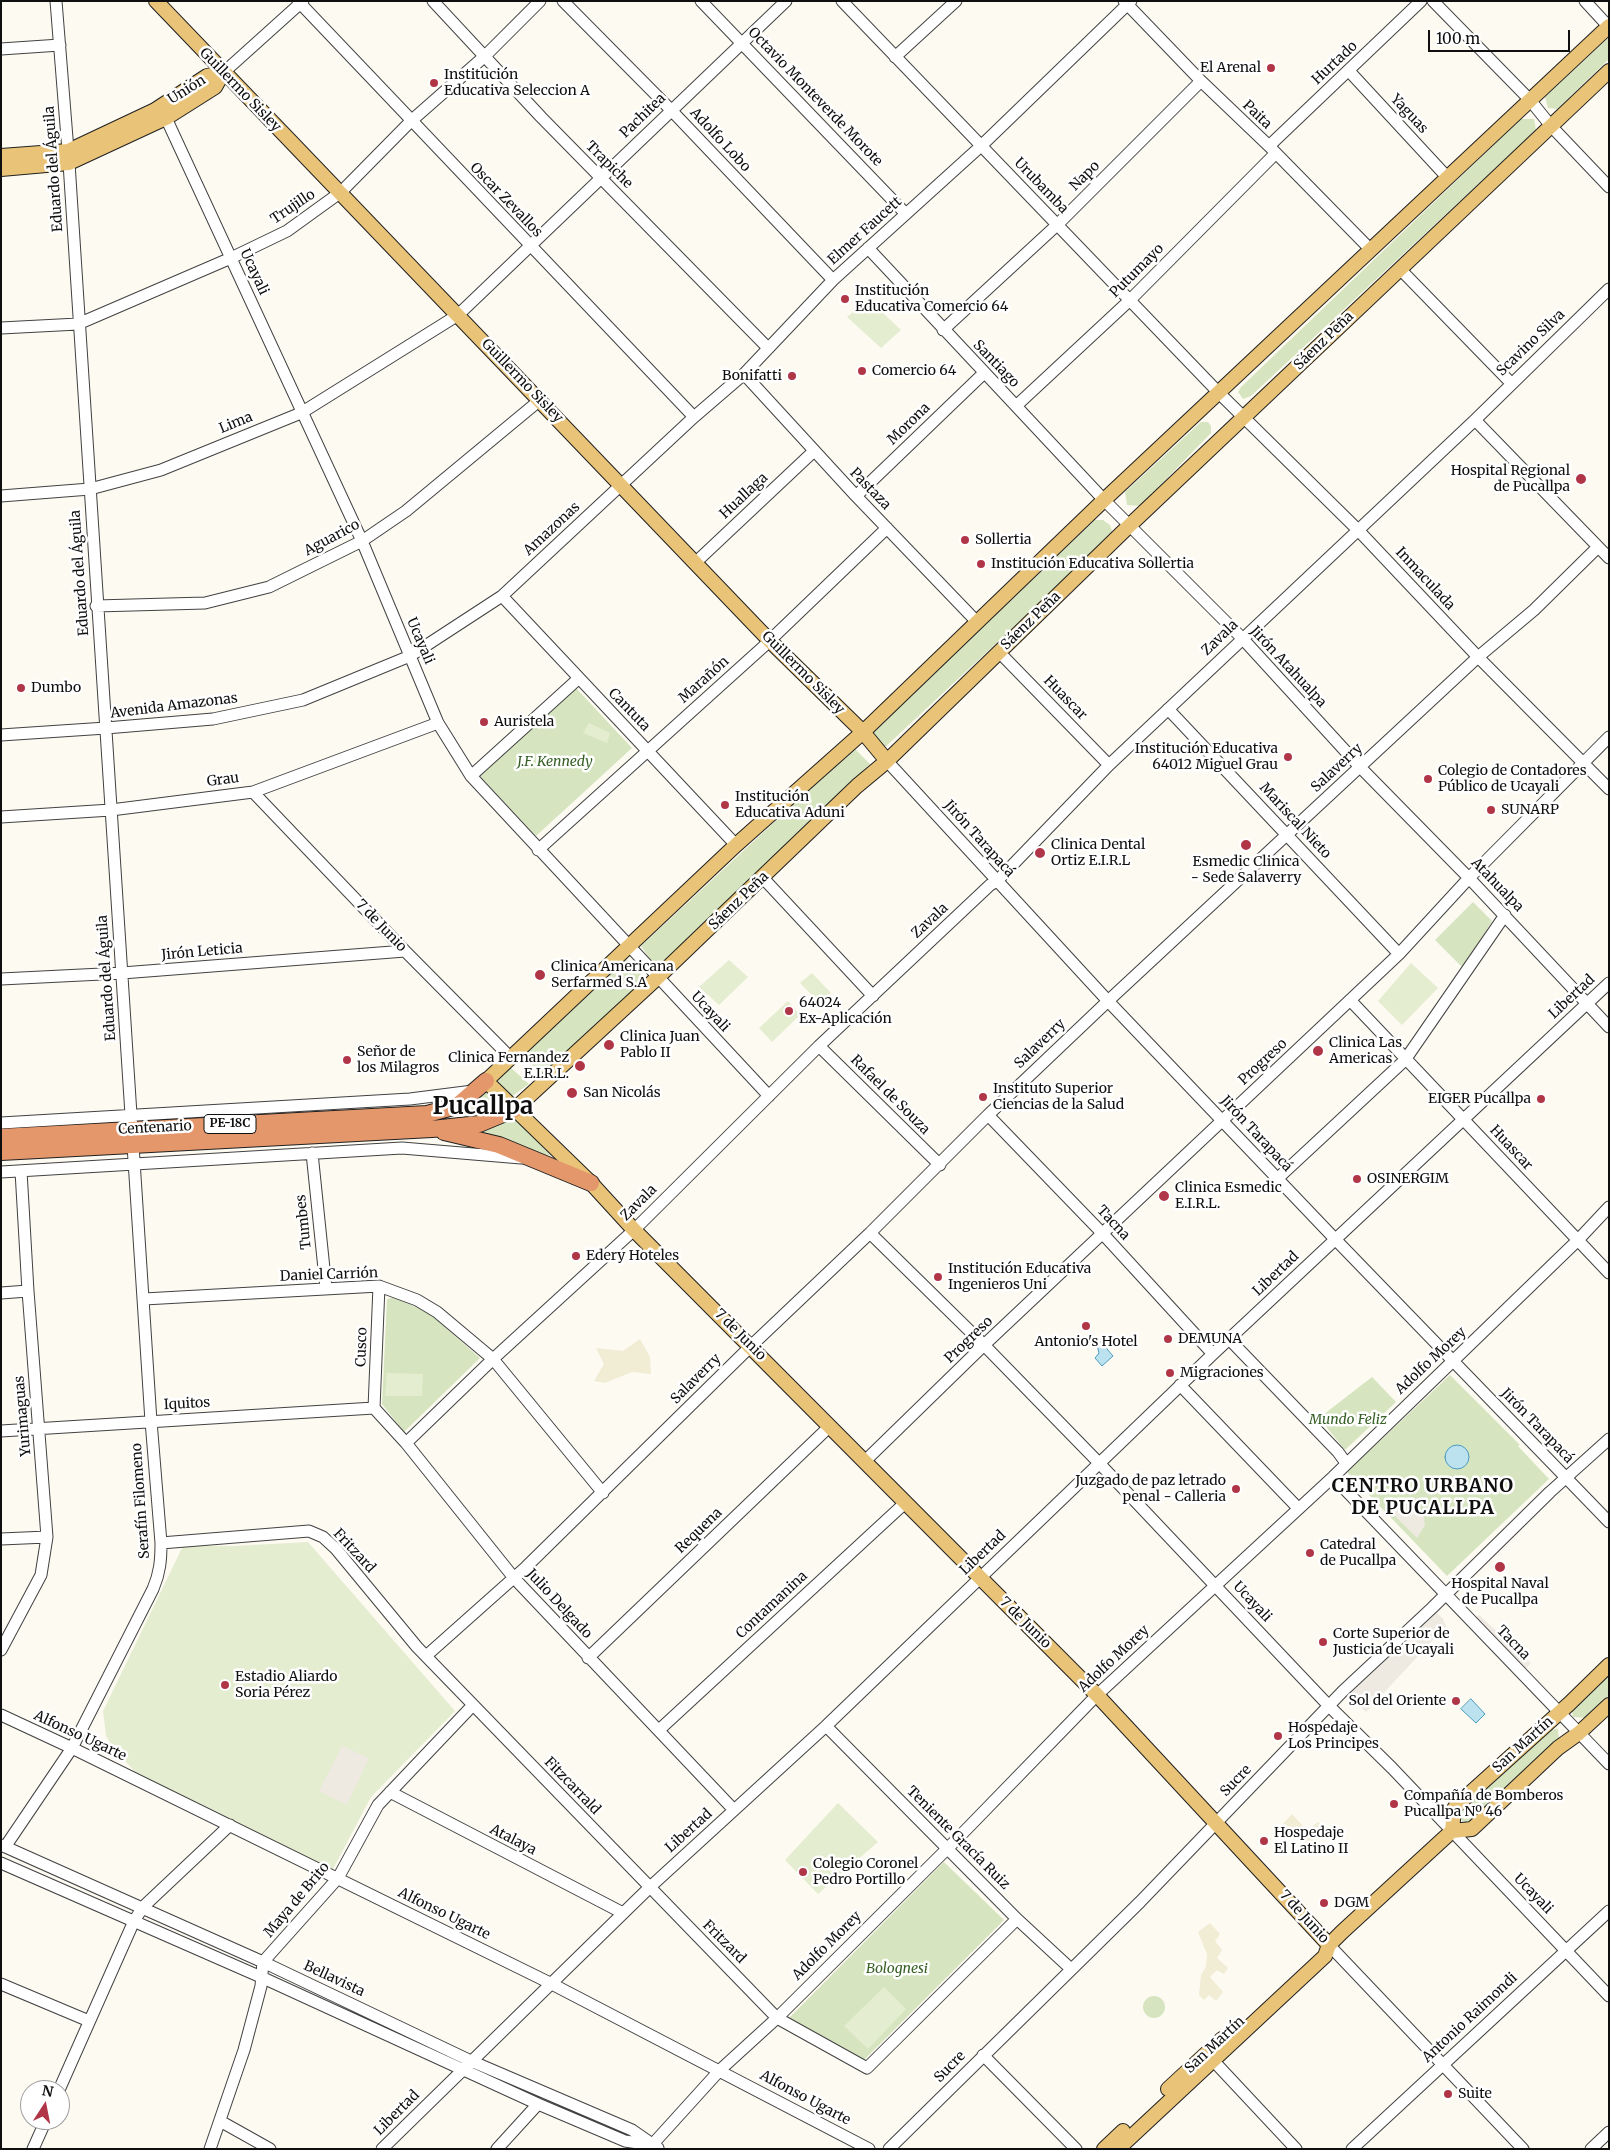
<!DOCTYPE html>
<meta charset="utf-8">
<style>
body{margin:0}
#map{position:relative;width:1610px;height:2150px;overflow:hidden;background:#fdfaf2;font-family:Merriweather,serif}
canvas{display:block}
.frame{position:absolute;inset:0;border:2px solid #0f0f0f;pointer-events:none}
.north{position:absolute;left:20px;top:2080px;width:50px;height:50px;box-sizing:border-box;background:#fff;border:1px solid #9f9f9f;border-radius:50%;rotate:11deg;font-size:14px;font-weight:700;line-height:20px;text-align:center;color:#0f0f0f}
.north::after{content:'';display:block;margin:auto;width:18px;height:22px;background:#b03647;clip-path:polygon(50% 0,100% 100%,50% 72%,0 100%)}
.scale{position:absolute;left:1428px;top:30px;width:142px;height:22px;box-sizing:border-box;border:2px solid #0f0f0f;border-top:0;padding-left:6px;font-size:15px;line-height:18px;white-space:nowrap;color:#0f0f0f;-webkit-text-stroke:4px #fff;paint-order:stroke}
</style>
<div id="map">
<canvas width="1610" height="2150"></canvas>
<div class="frame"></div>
<div class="north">N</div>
<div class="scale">100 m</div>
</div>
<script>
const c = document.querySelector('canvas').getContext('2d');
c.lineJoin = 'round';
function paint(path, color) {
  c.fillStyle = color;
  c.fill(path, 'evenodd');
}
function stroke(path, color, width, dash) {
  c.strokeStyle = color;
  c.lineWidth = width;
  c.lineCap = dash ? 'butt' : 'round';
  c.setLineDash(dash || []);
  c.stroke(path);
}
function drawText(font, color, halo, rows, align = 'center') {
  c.font = font + ' Merriweather,serif';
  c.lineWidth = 5;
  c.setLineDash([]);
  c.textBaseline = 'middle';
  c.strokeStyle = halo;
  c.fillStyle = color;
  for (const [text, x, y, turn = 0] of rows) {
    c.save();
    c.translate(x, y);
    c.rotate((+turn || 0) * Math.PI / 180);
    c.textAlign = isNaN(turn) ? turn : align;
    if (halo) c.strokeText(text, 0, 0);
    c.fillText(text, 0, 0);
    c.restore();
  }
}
paint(new Path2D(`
 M640,1339L650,1357L651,1374L632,1372L605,1383L594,1381L604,1364L596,1348L623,1351Z
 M1292,1814L1307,1830L1318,1822L1325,1828L1308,1849L1283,1824Z
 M1210,1923L1220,1934L1215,1941L1222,1950L1217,1958L1228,1968L1224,1974L1217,1970L1210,1977L1223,1992L1216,2001L1209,1995L1204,2000L1199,1995L1201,1975L1206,1967L1207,1954L1198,1932Z`), '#f1ecd4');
paint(new Path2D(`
 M1609,37V59L1557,109L1548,108L1545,97Z
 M1521,119H1534L1536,130L1251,396L1243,399L1238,392L1241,387Z
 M1201,422H1208L1211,426V433L1140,506L1127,505L1125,492Z
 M1095,520H1103L1110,525L1113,534L881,751L868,737Z
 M575,687L632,748L536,836L479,775Z
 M854,748L870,764L657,970L641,946Z
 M1473,902L1492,921L1463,968L1435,940Z
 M626,959L646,979L543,1075L523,1056Z
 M510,1067L529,1084L511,1097L495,1081Z
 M486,1089L507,1108L461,1121Z
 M512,1115L551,1156L475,1133Z
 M395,1297L430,1314L480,1358L404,1432L382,1404L387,1299Z
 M1450,1375L1520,1445L1518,1446L1549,1479L1447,1576L1347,1472Z
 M1372,1377L1396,1402L1345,1450L1319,1418Z
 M1609,1673V1699L1588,1718L1573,1717L1572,1709Z
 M1558,1729L1559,1740L1473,1826L1462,1821L1459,1812L1544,1730Z
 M944,1862L1004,1920L864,2060L789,2018Z
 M1143 2007a11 11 0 1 1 22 0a11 11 0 1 1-22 0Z`), '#d6e5bf');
paint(new Path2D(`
 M868,299L901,330L881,348L847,317Z
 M589,723L610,733L607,743L583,733Z
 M729,960L748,977L719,1005L699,987Z
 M1411,963L1438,988L1402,1025L1378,1001Z
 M812,973L831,993L819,1002L800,983Z
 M788,1001L800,1015L772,1042L759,1028Z
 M387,1373L423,1374L422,1396H385Z
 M308,1542L455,1711L371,1797L333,1869L164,1788L135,1772L112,1746L106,1736L103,1711L183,1546H233Z
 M838,1803L878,1842L818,1894L785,1860Z
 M884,1987L906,2009L868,2049L844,2026Z`), '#e5edd0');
paint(new Path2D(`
 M1398,1497L1408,1501L1424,1517L1425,1525L1417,1538L1385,1506L1389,1500Z
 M1432,1608L1443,1619L1446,1626L1366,1712L1343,1691Z
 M1479,1615L1531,1663L1522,1674L1472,1622Z
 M342,1746L369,1758L347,1805L319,1791Z`), '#eee9e1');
const water = new Path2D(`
 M1104,1340L1107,1341V1349L1113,1356L1102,1366L1095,1358L1099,1353L1097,1345Z
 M1445 1457a12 12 0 1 1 24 0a12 12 0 1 1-24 0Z
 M1471,1699L1485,1714L1476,1723L1461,1709Z`);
paint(water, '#bce1ef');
stroke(water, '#4b9bbe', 1);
const minor = new Path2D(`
 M298,1L694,417
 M433,1L541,117L768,348
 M563,1L671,110L833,280
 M701,1L906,214
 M842,1L1218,392L1358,530L1478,657L1609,789
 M1124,1L1201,81L1269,146L1370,249
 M1433,1L1530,100L1551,126L1609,187
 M1585,1L1609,27
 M1,49L60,45
 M895,57L956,1
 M1349,71L1447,177
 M223,73L303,1
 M166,118L362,541L438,723L471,776L769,1096
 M1269,146L1421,1
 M868,248L1104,500L1242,638L1360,767L1469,878L1609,1027
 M1400,269L1511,383
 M1,328L78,324L231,258L287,231L341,192L411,121L485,56L540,1
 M943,330L1057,225L1201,81
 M744,374L856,496L977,622
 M1016,406L1130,300L1275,154
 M1475,420L1609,558
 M1,496L90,489L161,470L301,413L458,315L786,1
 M856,496L984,373
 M695,563L814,451
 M502,596L736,845
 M96,606L205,603L269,587L362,541L406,511L540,400
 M999,652L1109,765
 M1168,709L1399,954
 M1,735L106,728L213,719L303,700L410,656L502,596L694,417L744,374L833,280L981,146L1131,1
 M887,761L1108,1001L1335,1239L1609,1522
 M471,776L578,679
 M253,792L405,951L511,1058
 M1,817L111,810L253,792L438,723
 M538,850L763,647L887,528
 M763,878L873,996
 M1,979L122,973L405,951
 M1350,1000L1609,1273
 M819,1046L940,1165
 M988,1115L1103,1234L1213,1354
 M1,1123L410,1099L473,1091
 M312,1153L326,1288
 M1,1172L402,1148L521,1158
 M1277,1179L1405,1060L1505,915
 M870,1233L984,1345L1099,1463L1329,1706L1392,1768L1609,1996
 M1,1293L28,1291
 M144,1299L379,1286L417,1300L437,1312L493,1359L603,1493
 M1229,1339L1338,1452L1346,1463
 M1180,1385L1298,1508
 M374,1408L406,1443L514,1578L734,1810
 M374,1408L379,1286
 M1,1431L374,1408
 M406,1443L493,1359L634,1230L819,1046L990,885L997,881L1109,765L1475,420L1609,289
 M865,1461L984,1345L1399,954L1469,878L1609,737
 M1333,1477L1609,1764
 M1,1539L47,1537
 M161,1543L309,1531L323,1537L336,1549L417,1647L777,2018L867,2068L1017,1919
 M1,1650L41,1575L47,1537L28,1291L21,1171
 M426,1656L526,1567L751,1346L870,1233L988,1115L1108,1001L1478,657L1534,610L1598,547
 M588,1658L830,1426
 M1,1715L72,1748L550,1983L869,2149
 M826,1726L1017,1919L1071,1969
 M659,1730L905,1503
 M390,1792L623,1913
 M1,1845L263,1962L471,2061L632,2130L658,2148
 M5,1847L72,1748L153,1589C160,1573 161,1560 161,1543L151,1421L69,163L56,1
 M1,1863L261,1977L538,2104L625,2141L651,2145
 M1329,1945L1523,2149
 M1,1984L89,2021
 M983,2055L1076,2149
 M1208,2055L1296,2149
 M59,2090L134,1921L143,1907L230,1825
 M220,2121L270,2149
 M652,2145L720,2070L777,2018L959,1837L1097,1695L1333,1477L1578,1240L1609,1207
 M33,2149L46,2120
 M210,2149L244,2050L261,1986L263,1962L338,1878L378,1805L473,1705
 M382,2149L649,1888L826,1726L1213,1354L1609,983
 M497,2149L538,2104
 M889,2149L1140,1902L1343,1691L1432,1608L1550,1492L1609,1439
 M1352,2149L1609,1911
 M1591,2149L1609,2132`);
const major = new Path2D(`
 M156,1L770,641L863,732L887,761
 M1,156L68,151L155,110L207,76L223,73
 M1,169L69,163L166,118L215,87L223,73
 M515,1109L657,978L857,786L887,761L1130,525L1609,71
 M1452,1831L1454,1809L1456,1806L1569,1704L1609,1665
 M1329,1945L1097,1695L634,1230L591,1183L486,1081L736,845L863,732L1104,500L1609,26
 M1168,2089L1222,2039
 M1104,2149L1123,2131
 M1118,2149L1325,1956L1329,1945L1342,1932L1452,1831L1472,1829L1558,1748L1579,1733L1609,1705`);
const highway = new Path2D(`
 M444,1132L499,1145L591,1183
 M1,1137L427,1114L457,1106L486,1081
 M1,1152L432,1129L479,1124L515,1109`);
stroke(minor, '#424242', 13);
stroke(major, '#202020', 16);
stroke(highway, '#202020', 18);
stroke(minor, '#fff', 11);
stroke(major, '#e9c377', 14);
stroke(highway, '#e4976a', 16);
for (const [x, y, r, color] of [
 [1271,68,5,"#b03647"],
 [434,83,5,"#b03647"],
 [845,299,5,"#b03647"],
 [862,371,5,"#b03647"],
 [792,376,5,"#b03647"],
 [1581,479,6,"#b03647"],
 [965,540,5,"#b03647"],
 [981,564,5,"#b03647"],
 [21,688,5,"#b03647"],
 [484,722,5,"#b03647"],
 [1288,757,5,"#b03647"],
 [1428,779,5,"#b03647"],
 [725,805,5,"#b03647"],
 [1491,810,5,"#b03647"],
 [1246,845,6,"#b03647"],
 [1040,853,6,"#b03647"],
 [540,975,6,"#b03647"],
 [789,1011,5,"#b03647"],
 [609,1045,6,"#b03647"],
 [1318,1051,6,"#b03647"],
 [347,1060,5,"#b03647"],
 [580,1066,6,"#b03647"],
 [572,1093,6,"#b03647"],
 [983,1097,5,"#b03647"],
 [1541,1099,5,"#b03647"],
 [1357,1179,5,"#b03647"],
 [1164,1196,6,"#b03647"],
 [576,1256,5,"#b03647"],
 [938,1277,5,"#b03647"],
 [1086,1326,5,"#b03647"],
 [1168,1339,5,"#b03647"],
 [1170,1373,5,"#b03647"],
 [1236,1489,5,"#b03647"],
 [1310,1553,5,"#b03647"],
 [1500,1567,6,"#b03647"],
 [1323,1642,5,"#b03647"],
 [225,1685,5,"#b03647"],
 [1456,1701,5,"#b03647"],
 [1278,1736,5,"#b03647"],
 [1394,1804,5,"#b03647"],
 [1264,1841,5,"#b03647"],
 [803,1872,5,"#b03647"],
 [1324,1903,5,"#b03647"],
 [1448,2094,5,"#b03647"]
]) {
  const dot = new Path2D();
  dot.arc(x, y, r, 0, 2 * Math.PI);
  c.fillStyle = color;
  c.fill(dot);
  stroke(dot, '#fff', 2);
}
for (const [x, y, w] of [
 [230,1124,52]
]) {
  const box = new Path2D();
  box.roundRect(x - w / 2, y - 9.5, w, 19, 4);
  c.fillStyle = '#fff';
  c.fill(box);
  stroke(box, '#0f0f0f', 1);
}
drawText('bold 12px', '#0f0f0f', null, [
 ["PE-18C",230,1124]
]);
drawText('14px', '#0f0f0f', '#fff', [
 ["Hurtado",1335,63,-43],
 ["Unión",187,90,-32],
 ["Guillermo Sisley",240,90,46],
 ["Octavio Monteverde Morote",815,97,46],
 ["Yaguas",1409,114,47],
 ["Paita",1257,115,44],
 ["Pachitea",643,116,-44],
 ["Adolfo Lobo",720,140,47],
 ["Trapiche",609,165,45],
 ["Eduardo del Águila",54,169,-94],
 ["Napo",1085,176,-45],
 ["Urubamba",1041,186,46],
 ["Oscar Zevallos",506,200,46],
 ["Trujillo",293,207,-34],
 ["Elmer Faucett",865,231,-42],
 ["Putumayo",1137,271,-45],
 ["Ucayali",254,272,65],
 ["Sáenz Peña",1324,341,-44],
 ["Scavino Silva",1531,343,-44],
 ["Santiago",996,364,46],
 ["Guillermo Sisley",522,381,46],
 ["Lima",236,423,-22],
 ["Morona",909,424,-44],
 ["Pastaza",870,489,46],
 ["Huallaga",744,496,-43],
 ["Amazonas",552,529,-43],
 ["Aguarico",332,538,-28],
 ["Eduardo del Águila",80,573,-94],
 ["Inmaculada",1425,579,47],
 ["Sáenz Peña",1031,621,-44],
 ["Zavala",1220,638,-44],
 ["Ucayali",420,641,67],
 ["Jirón Atahualpa",1288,667,47],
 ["Guillermo Sisley",803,673,45],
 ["Marañón",704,680,-42],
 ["Huascar",1065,698,46],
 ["Avenida Amazonas",174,706,-7],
 ["Cantuta",629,710,46],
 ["Salaverry",1337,768,-43],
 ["Grau",223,780,-7],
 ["Mariscal Nieto",1295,821,47],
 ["Jirón Tarapacá",979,839,48],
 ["Atahualpa",1497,885,46],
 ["Sáenz Peña",739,901,-44],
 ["Zavala",930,921,-43],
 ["7 de Junio",381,926,46],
 ["Jirón Leticia",202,952,-5],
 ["Eduardo del Águila",107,978,-94],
 ["Libertad",1572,997,-43],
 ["Ucayali",710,1012,47],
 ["Salaverry",1040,1044,-44],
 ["Progreso",1263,1062,-43],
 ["Rafael de Souza",890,1095,45],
 ["Centenario",155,1128,-3],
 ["Jirón Tarapacá",1256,1134,47],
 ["Huascar",1511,1148,47],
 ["Zavala",639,1203,-45],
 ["Tumbes",304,1222,-96],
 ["Tacna",1113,1223,47],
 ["Libertad",1276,1274,-44],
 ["Daniel Carrión",329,1275,-2],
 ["7 de Junio",740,1335,45],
 ["Progreso",969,1340,-44],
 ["Cusco",362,1347,-88],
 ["Adolfo Morey",1431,1361,-43],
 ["Salaverry",696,1379,-45],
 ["Iquitos",187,1404,-3],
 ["Yurimaguas",23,1416,-95],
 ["Jirón Tarapacá",1537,1426,46],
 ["Serafín Filomeno",141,1501,-94],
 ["Requena",699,1531,-44],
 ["Fritzard",354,1551,47],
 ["Libertad",983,1553,-44],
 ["Ucayali",1252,1602,47],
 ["Julio Delgado",559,1604,47],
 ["Contamanina",772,1605,-43],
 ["7 de Junio",1025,1623,45],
 ["Tacna",1513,1643,46],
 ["Adolfo Morey",1114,1659,-43],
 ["Alfonso Ugarte",80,1736,25],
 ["San Martín",1523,1745,-42],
 ["Sucre",1236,1781,-46],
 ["Fitzcarrald",572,1786,46],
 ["Libertad",689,1831,-42],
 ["Teniente Gracía Ruiz",958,1838,45],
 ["Atalaya",513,1840,27],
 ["Ucayali",1533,1894,46],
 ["Maya de Brito",297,1900,-50],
 ["Alfonso Ugarte",444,1914,26],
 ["7 de Junio",1304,1917,48],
 ["Fritzard",724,1942,45],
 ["Adolfo Morey",827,1946,-45],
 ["Bellavista",334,1979,25],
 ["Antonio Raimondi",1470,2018,-43],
 ["San Martín",1215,2045,-43],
 ["Sucre",950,2067,-45],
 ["Alfonso Ugarte",805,2098,28],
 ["Libertad",397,2113,-45]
]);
drawText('14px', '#0f0f0f', '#fff', [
 ["El Arenal",1261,68,"right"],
 ["Institución",444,75],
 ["Educativa Seleccion A",444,91],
 ["Institución",855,291],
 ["Educativa Comercio 64",855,307],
 ["Comercio 64",872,371],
 ["Bonifatti",782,376,"right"],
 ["Hospital Regional",1570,471,"right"],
 ["de Pucallpa",1570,487,"right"],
 ["Sollertia",975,540],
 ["Institución Educativa Sollertia",991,564],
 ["Dumbo",31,688],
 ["Auristela",494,722],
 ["Institución Educativa",1278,749,"right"],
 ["64012 Miguel Grau",1278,765,"right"],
 ["Colegio de Contadores",1438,771],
 ["Público de Ucayali",1438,787],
 ["Institución",735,797],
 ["Educativa Aduni",735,813],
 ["SUNARP",1501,810],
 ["Clinica Dental",1051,845],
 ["Ortiz E.I.R.L",1051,861],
 ["Esmedic Clinica",1246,862,"center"],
 ["- Sede Salaverry",1246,878,"center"],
 ["Clinica Americana",551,967],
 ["Serfarmed S.A",551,983],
 ["64024",799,1003],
 ["Ex-Aplicación",799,1019],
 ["Clinica Juan",620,1037],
 ["Pablo II",620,1053],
 ["Clinica Las",1329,1043],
 ["Americas",1329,1059],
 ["Señor de",357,1052],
 ["los Milagros",357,1068],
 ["Clinica Fernandez",569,1058,"right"],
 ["E.I.R.L.",569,1074,"right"],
 ["Instituto Superior",993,1089],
 ["Ciencias de la Salud",993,1105],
 ["San Nicolás",583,1093],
 ["EIGER Pucallpa",1531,1099,"right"],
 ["OSINERGIM",1367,1179],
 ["Clinica Esmedic",1175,1188],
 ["E.I.R.L.",1175,1204],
 ["Edery Hoteles",586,1256],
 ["Institución Educativa",948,1269],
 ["Ingenieros Uni",948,1285],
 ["DEMUNA",1178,1339],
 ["Antonio's Hotel",1086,1342,"center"],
 ["Migraciones",1180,1373],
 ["Juzgado de paz letrado",1226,1481,"right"],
 ["penal - Calleria",1226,1497,"right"],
 ["Catedral",1320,1545],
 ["de Pucallpa",1320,1561],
 ["Hospital Naval",1500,1584,"center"],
 ["de Pucallpa",1500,1600,"center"],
 ["Corte Superior de",1333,1634],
 ["Justicia de Ucayali",1333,1650],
 ["Estadio Aliardo",235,1677],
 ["Soria Pérez",235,1693],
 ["Sol del Oriente",1446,1701,"right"],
 ["Hospedaje",1288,1728],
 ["Los Principes",1288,1744],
 ["Compañía de Bomberos",1404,1796],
 ["Pucallpa Nº 46",1404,1812],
 ["Hospedaje",1274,1833],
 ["El Latino II",1274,1849],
 ["Colegio Coronel",813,1864],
 ["Pedro Portillo",813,1880],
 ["DGM",1334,1903],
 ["Suite",1458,2094]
], 'left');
drawText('italic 14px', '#376026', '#fff', [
 ["J.F. Kennedy",555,762],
 ["Mundo Feliz",1348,1420],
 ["Bolognesi",897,1969]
]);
c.letterSpacing = '1px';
drawText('bold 19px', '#0f0f0f', '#fff', [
 ["CENTRO URBANO",1423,1487],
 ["DE PUCALLPA",1423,1509]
]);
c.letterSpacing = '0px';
drawText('bold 24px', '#0f0f0f', '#fff', [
 ["Pucallpa",483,1107]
]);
</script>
